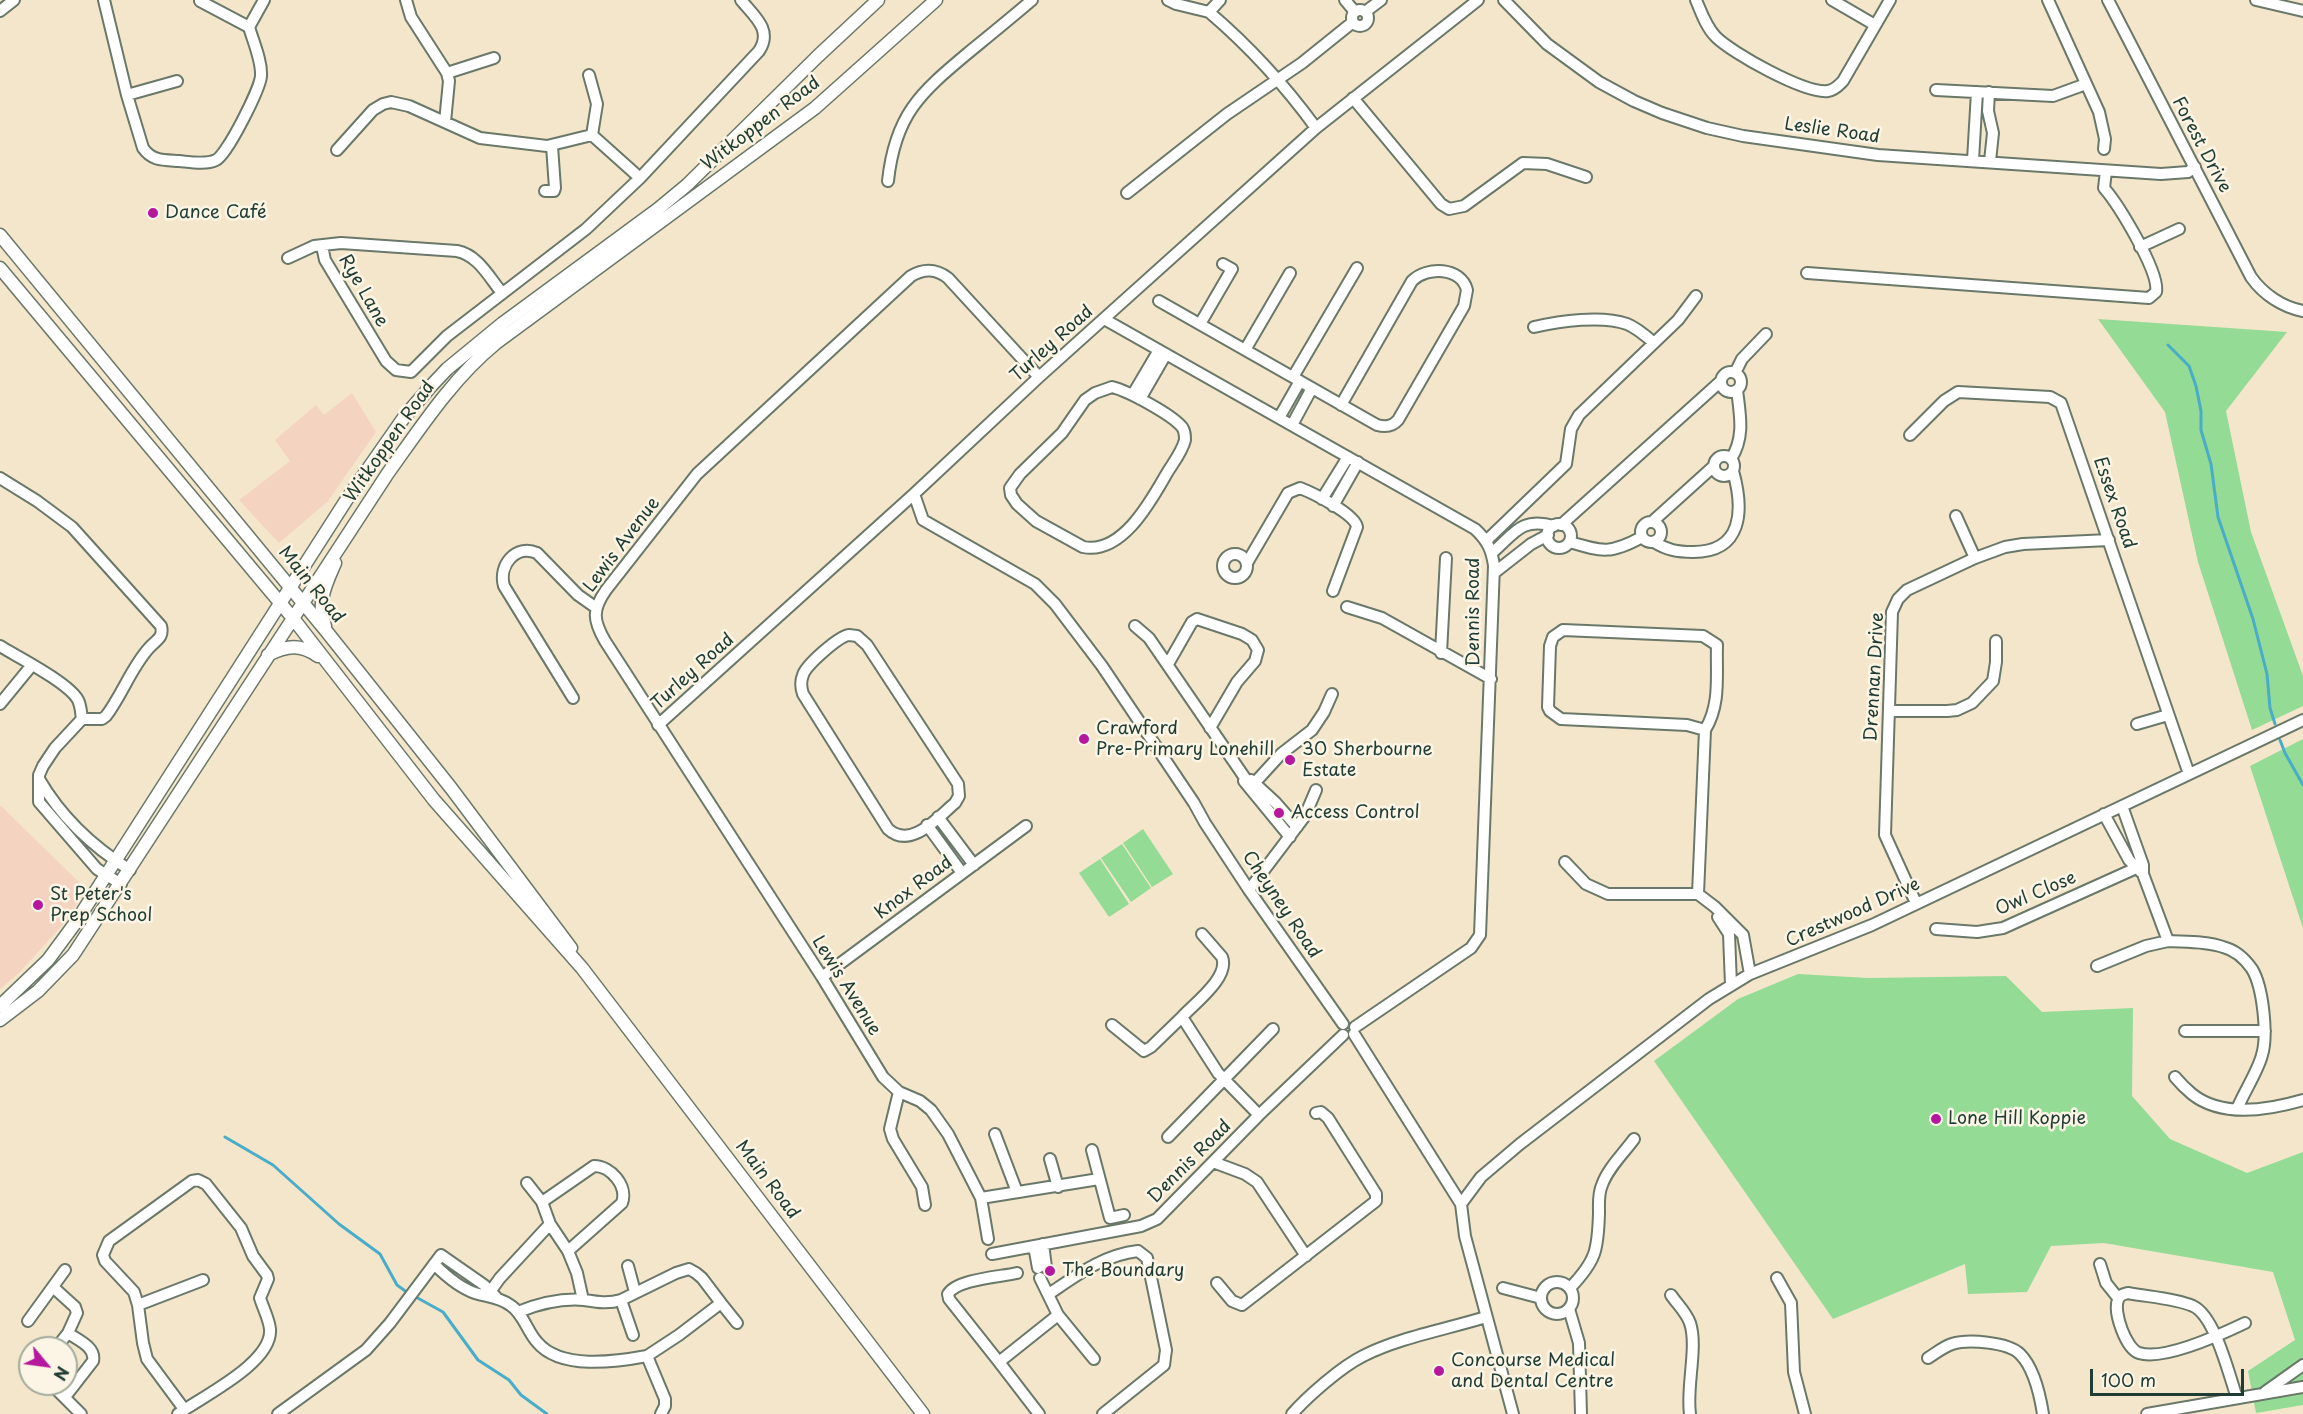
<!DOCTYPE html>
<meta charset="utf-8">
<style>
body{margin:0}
#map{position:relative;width:2303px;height:1414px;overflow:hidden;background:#f4e6cb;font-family:"Playpen Sans",sans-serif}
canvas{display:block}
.north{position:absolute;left:18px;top:1336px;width:60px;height:60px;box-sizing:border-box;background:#fcf5e5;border:2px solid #a4ab9e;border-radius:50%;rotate:119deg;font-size:16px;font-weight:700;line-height:24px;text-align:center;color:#1f3d34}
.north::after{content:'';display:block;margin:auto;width:21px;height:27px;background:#b5179e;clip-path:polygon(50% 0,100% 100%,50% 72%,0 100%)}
.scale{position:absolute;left:2090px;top:1369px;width:154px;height:27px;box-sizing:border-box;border:3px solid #1f3d34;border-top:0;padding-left:8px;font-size:18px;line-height:21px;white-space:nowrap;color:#1f3d34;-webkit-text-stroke:4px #fcf5e5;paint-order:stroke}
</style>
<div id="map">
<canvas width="2303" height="1414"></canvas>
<div class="north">N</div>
<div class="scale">100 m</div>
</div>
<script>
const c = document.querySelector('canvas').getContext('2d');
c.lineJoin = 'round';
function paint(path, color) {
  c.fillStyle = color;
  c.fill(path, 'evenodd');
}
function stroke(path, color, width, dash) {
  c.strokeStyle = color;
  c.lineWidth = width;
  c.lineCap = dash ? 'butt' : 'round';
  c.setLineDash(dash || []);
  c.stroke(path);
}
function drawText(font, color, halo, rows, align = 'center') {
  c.font = font + ' "Playpen Sans",sans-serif';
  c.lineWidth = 5;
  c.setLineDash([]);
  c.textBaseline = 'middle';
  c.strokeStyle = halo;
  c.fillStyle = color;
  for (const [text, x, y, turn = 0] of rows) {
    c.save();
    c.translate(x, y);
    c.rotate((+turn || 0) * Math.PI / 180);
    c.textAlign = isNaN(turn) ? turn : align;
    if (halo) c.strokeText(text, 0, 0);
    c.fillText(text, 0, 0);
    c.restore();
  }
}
paint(new Path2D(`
 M352,393L376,432L328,501L279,543L239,500L290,461L275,440L316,405L324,415Z
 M0,805L86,889L67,920L19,973L0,989Z`), '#f4d3c0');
paint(new Path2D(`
 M2098,319L2287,332L2226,411L2251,532L2303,676V706L2252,730L2198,562L2165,412Z
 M2303,739V928L2250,766Z
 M1143,829L1173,874L1152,887L1123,843Z
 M1122,844L1151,888L1131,902L1101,858Z
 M1100,859L1129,904L1109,917L1079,873Z
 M1798,974L1868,978L2006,976L2042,1012L2133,1008L2132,1096L2170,1139L2247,1173L2303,1152V1405L2256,1413L2248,1371L2295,1340L2273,1272L2104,1243L2051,1246L2027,1292L1968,1294L1965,1264L1833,1319L1654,1061L1738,999Z`), '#94db95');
stroke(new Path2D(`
 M2168,345L2189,366L2196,386L2201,411V430L2211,464L2218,517L2253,619L2267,674L2270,708L2275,724
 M2280,740L2285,753L2303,785
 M225,1137L273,1165L339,1224L380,1254L397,1285L408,1293
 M414,1296L443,1312L478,1360L509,1380L521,1395L547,1414`), '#48adc8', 3);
stroke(new Path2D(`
 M1046,1267L1048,1277`), '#c9c4ad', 10, [10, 5]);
const minor = new Path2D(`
 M104,0L127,95L143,148C152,161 163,160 179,161C190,162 206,165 216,160C227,155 260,89 261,76C262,61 253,41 249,27L264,0
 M406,0L411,17L447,73L449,81L445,122
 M1168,0L1176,4L1209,12
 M1220,0L1209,12C1250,47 1284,84 1316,128
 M1345,0L1355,12
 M1504,0L1547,44L1599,82L1634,101L1662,113L1707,128L1743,136L1878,155L2161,174L2188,172L2195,167
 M1696,0C1701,12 1706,27 1716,37C1732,53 1805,94 1828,91C1835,90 1839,85 1843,81L1890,0
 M1832,0L1875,25
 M2048,0L2099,112L2105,139L2104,149
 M2108,0L2251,277C2263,294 2282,307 2303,311
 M2256,0L2303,11
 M200,1L249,27
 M1352 18a8 8 0 1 1 16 0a8 8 0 1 1-16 0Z
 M0,11L14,0
 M1365,12L1381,0
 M447,73L494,58
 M589,75L597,104L592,135
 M1936,90L2053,96L2086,84
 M1989,92L1988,111L1993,133L1990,161
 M127,95L177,81
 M1353,98L1441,204L1449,209L1464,206L1523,163L1547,164L1586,177
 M592,135L640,178
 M337,150L373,110L383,104L391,102L409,106L480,138L547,146L592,135
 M1973,160L1977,92
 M888,181C895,115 920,93 968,53C990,35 1011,18 1032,0
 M545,191H554L555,188L552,146
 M1127,193L1227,114L1302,63L1353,22
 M322,246L325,260L386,361L396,370L411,372L447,336L586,229L640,178L759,51C773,30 754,16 741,0
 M2140,247L2179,229
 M288,258L314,246L341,243L457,251C478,255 489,277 502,293
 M1807,273L2149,298L2156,292C2160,272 2118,204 2104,188L2106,171
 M1159,301L1377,425C1385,427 1392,427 1398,420L1464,306L1467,290C1461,267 1427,266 1412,281L1341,405
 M1104,319L1475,529C1487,540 1492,550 1494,566L1480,935L1471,948L1355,1027
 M1200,324L1232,269L1223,264
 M1534,327C1560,321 1602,315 1627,324C1637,328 1645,335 1654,343
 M1245,350L1290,273
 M1721 382a10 10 0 1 1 20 0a10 10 0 1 1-20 0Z
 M1735,373L1742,359L1766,334
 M1039,377L948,278C936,269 925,268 911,276L697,474L606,590C592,610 593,620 605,641L822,977L883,1077L899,1092L920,1101L931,1110L948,1134L981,1198L1099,1179
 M1293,377L1357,268
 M1112,387C1128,391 1171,414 1182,427C1185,431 1185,435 1185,440C1182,452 1173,463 1167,473C1151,501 1122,555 1083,547L1036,521L1017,504L1011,495L1010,488L1020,474L1062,433L1085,400L1095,393Z
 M1133,394L1159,350
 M1140,399L1166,354
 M1279,418L1300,381
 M1292,425L1312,388
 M1910,435L1944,401L1958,392L2050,397L2061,403L2189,774
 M1714 466a10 10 0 1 1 20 0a10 10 0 1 1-20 0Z
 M1731,459C1745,437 1740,415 1737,390
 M0,478L37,501L72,527L161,626C164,638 156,640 149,648C131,668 122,695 106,716L102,719H82
 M914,494L923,520L1035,584L1055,604L1102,666L1194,803L1205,823L1249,890L1343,1024
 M1322,499L1348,457
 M1333,506L1358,462
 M1956,516L1975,558
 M1652,522L1714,466
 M1641 532a10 10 0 1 1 20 0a10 10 0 1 1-20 0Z
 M1547 536a12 12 0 1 1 24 0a12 12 0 1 1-24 0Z
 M1561,525L1721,381
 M1486,541L1566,464L1571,429L1579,415L1678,320L1696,296
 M1570,542C1603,552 1611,554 1642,537
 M1654,542C1667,550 1677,552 1693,552C1743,552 1744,510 1733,471
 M1492,553C1515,533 1521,517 1554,526
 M1223 566a12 12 0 1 1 24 0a12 12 0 1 1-24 0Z
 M1247,563L1288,493L1300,488C1313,493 1355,514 1357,527L1333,591
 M1494,573L1531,544L1548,535
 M1347,607L1382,618L1491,679
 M1135,626L1149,638L1245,778L1244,781L1290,837
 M849,635L857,636L867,645L958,784L959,796L955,803C938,817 911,850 888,829L803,694C801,688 800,682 803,675C806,665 839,636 849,635Z
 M0,646C18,657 69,683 78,700C81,706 81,713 82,719L55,748L43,766L39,775V802L97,869L121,884
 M1441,653L1446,558
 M1168,664L1192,622L1197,619L1242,634L1252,640L1258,650L1255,661L1237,682L1210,728
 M573,698L504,586C498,565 516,544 537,553L578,595L595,607
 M0,704L32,665
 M1889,711H1947L1957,710L1972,703L1993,681L1996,662V641
 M2137,724L2168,715
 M658,725L914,494L1039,377L1316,128L1478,0
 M39,779C61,817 93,847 130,870
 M1251,780L1276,803L1297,827
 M1250,788L1281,754L1312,730L1324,712L1332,694
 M2122,806L2143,865V874L2168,941C2186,942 2206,941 2223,947C2235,950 2245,959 2252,969C2263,987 2268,1035 2262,1055C2258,1071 2244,1092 2237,1109
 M2104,814L2129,860L2141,872
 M938,817L974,865
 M927,825L962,873
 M1565,862L1586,884L1608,894H1698L1705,730C1721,704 1716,675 1717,645L1703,636L1563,630L1553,637L1550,646L1548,707L1550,711L1561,719L1687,725L1705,730
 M1249,890L1305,816L1316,790
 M1698,894L1715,907L1743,935L1750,974
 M1916,903L1885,835L1892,612L1898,599L1907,590L1975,558L2005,547L2023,544L2109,540
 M1718,917L1729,934L1731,985
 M1936,929L1977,932L2003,928L2143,865
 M1202,934L1222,957C1230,977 1195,1003 1182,1017L1218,1073L1259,1115
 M2097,966L2146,946L2168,941
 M822,977L1026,826
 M1112,1025L1144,1051L1151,1047L1182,1017
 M2185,1031H2265
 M1354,1034L1461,1204L1465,1236L1513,1414
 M2175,1077C2180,1083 2186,1089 2192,1094C2222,1118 2269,1110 2303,1100
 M899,1092L890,1129L893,1139L922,1187L925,1205
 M995,1134L1017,1192
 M1168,1137L1273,1029
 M1092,1150L1110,1218L1124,1215
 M1050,1159L1058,1187
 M1213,1162L1245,1174L1257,1182L1306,1256
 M527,1183L542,1202L594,1166C611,1166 628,1186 622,1203L568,1251L577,1273L583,1300
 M981,1198L988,1239
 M542,1202L550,1224L568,1251
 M1461,1204L1481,1177L1520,1144L1709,999L1750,974L1872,925L2303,720
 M1043,1244L1046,1267
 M1034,1246L1038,1268
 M992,1254L1141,1226L1157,1219L1259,1115L1343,1035
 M434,1264C445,1275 460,1288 475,1293C488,1297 499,1297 510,1305C523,1313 527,1331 537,1342C560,1370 615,1362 647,1356L665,1399V1406L661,1414
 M2100,1264L2106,1283L2118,1298
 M628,1266L635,1292
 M1040,1278L1058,1315L1094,1359
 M1777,1278L1791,1303L1794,1372L1805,1414
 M1541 1298a16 16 0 1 1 32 0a16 16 0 1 1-32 0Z
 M1217,1283L1232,1301L1242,1305L1376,1201V1194L1328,1118L1321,1112L1316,1113
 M53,1287L75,1307L77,1313L68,1333L56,1348
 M1503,1288L1541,1298
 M1570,1288C1596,1261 1598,1250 1599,1213C1599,1203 1598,1194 1602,1185C1608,1168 1623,1154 1634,1139
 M1049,1294C1077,1275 1103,1255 1138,1251L1147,1258L1166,1350L1164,1365L1103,1414
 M1671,1295C1677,1304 1686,1312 1690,1323C1698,1347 1686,1387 1690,1414
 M487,1296L500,1278L550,1224
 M138,1305L203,1280
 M1569,1309L1579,1343L1581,1414
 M518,1312C538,1304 561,1298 584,1300C597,1302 608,1304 621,1300
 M28,1321L65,1270
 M633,1335L621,1300L676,1273L689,1269L696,1273L702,1278L721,1303
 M647,1356L679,1335L721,1303L737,1323
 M1928,1358C1936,1353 1943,1347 1952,1344C1968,1339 2008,1342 2020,1354C2034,1368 2040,1395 2043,1414
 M999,1362L949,1299L948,1294C957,1279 1000,1277 1017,1273
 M51,1384L81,1414
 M2265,1392L2303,1365
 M65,1397L93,1361C96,1347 78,1340 68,1333
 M2237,1398C2229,1375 2215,1316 2193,1306C2174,1298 2149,1297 2128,1293C2124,1294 2119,1295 2118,1300C2113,1312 2126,1349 2139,1353C2164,1361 2222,1334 2245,1323
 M178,1414C201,1397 273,1363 270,1329C269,1319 263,1308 260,1298L268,1279L267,1275L253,1256L241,1228L206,1184L198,1180L192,1181L109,1241L103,1255L105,1261L134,1292L138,1305L143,1343L147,1359L184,1409
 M278,1414L366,1350L390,1323L441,1255L484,1285L496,1297
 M1039,1414L999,1362L1058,1315
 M1292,1414C1308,1396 1341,1367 1363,1356C1398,1338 1447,1329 1486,1317
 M2147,1414L2303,1387`);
const major = new Path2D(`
 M0,235L327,632L451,788L571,948
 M0,268L292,617L434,800L582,968L923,1414
 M325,626C317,601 325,586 335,563
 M268,655C287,645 301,644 318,656
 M0,1006L48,960L76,922L347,499L405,416L431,386L447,369L503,323L658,209L687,185L818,56L878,0
 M0,1020L38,991L73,955L388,473C421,427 452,379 496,343L815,108L936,0`);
stroke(minor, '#6a7869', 14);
stroke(major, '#6a7869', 15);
stroke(minor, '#fff', 10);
stroke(major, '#fff', 12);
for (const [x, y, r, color] of [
 [153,213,6,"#b5179e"],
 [1084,739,6,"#b5179e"],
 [1290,760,6,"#b5179e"],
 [1279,813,6,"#b5179e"],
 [38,905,6,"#b5179e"],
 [1936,1119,6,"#b5179e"],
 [1050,1271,6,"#b5179e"],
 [1439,1371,6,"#b5179e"]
]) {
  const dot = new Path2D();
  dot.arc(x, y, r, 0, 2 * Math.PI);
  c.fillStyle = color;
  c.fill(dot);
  stroke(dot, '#fcf5e5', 2);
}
drawText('18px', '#1f3d34', '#fcf5e5', [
 ["Witkoppen Road",761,124,-37],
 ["Leslie Road",1832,131,8],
 ["Forest Drive",2201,145,62],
 ["Rye Lane",363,291,60],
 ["Turley Road",1052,344,-42],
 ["Witkoppen Road",390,442,-55],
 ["Essex Road",2114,503,71],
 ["Lewis Avenue",622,545,-53],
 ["Main Road",311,585,51],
 ["Dennis Road",1474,612,-90],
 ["Turley Road",693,672,-42],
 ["Drennan Drive",1875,677,-87],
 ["Knox Road",914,888,-37],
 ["Owl Close",2036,894,-23],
 ["Cheyney Road",1281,905,56],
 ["Crestwood Drive",1853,913,-24],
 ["Lewis Avenue",846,986,58],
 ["Dennis Road",1190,1162,-45],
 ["Main Road",767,1180,53]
]);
drawText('18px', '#1f3d34', '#fcf5e5', [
 ["Dance Café",165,213],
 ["Crawford",1096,729],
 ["Pre-Primary Lonehill",1096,750],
 ["30 Sherbourne",1302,750],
 ["Estate",1302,771],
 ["Access Control",1291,813],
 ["St Peter's",50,895],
 ["Prep School",50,916],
 ["Lone Hill Koppie",1948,1119],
 ["The Boundary",1062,1271],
 ["Concourse Medical",1451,1361],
 ["and Dental Centre",1451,1382]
], 'left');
</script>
